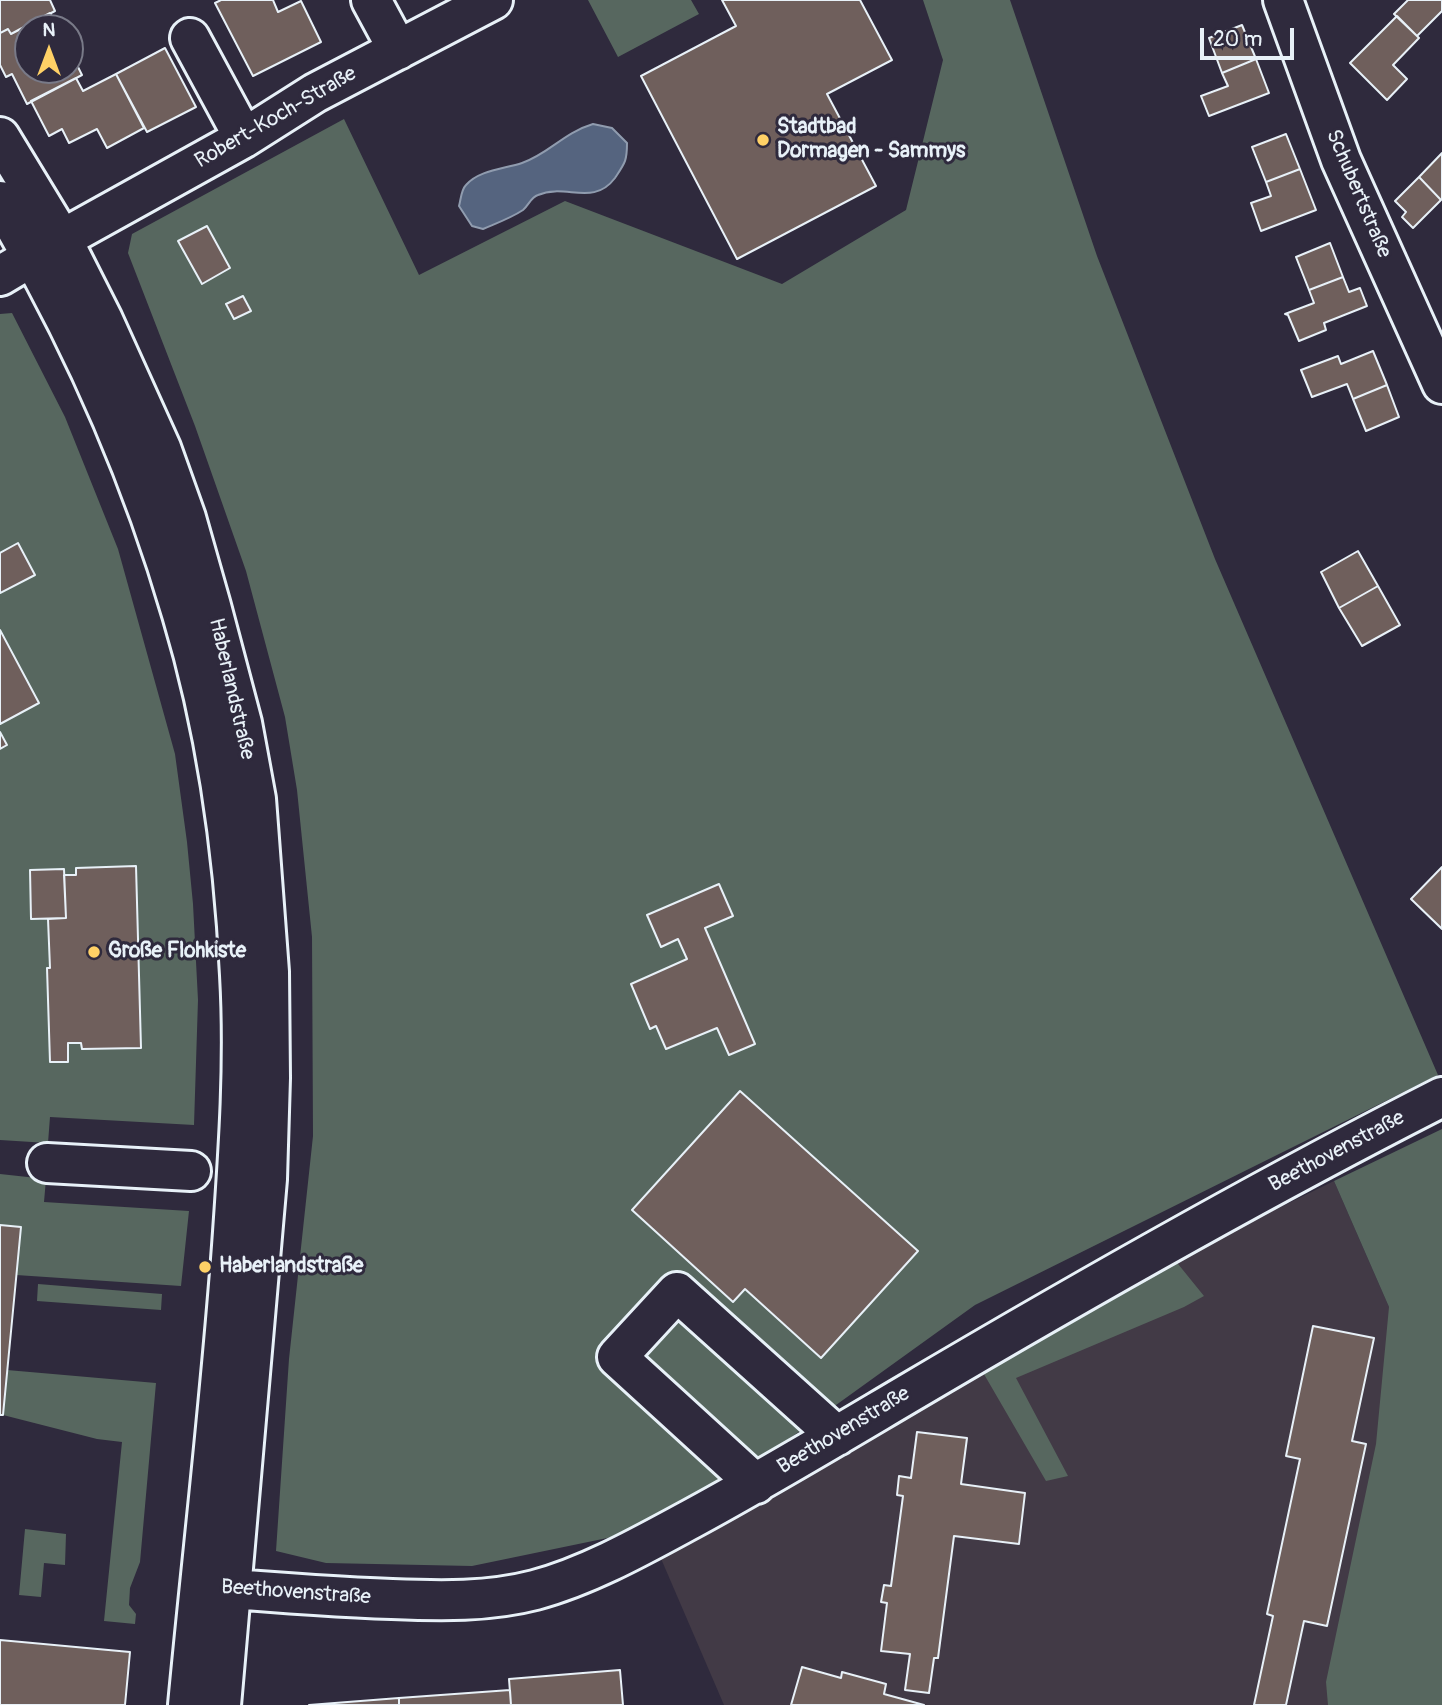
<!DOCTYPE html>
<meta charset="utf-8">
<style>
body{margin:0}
#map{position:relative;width:1442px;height:1705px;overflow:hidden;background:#2f2a3d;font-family:Pangolin,sans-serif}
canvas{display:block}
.north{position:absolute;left:14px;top:14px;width:70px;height:70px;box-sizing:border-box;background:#2f2a3d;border:2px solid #797a88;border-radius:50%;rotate:0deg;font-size:19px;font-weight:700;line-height:28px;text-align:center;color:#e8f1f8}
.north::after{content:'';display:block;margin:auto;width:24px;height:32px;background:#ffd166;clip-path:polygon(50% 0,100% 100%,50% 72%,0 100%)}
.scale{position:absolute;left:1200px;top:28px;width:94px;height:32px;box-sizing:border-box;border:4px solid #e8f1f8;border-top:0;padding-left:9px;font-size:21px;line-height:24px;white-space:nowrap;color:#e8f1f8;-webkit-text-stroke:5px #2f2a3d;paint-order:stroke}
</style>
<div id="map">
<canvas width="1442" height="1705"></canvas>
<div class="north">N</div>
<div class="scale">20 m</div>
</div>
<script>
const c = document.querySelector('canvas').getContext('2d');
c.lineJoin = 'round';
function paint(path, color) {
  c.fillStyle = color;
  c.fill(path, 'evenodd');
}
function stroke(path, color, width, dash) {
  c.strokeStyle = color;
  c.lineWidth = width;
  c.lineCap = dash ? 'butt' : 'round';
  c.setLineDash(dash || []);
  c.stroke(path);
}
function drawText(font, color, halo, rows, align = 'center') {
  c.font = font + ' Pangolin,sans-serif';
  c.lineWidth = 6;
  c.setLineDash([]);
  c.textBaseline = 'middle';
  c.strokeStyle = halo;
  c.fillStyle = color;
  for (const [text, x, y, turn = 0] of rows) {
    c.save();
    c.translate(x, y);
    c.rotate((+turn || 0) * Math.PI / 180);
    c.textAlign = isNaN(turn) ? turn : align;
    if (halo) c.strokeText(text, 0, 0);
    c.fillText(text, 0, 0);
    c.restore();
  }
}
paint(new Path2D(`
 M1334,1181L1424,1387L1376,1705H724L659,1554L1174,1259Z`), '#423a46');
paint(new Path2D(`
 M588,0H691L699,14L618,57Z
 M923,0H1010L1097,256L1215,559L1438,1075L975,1305L761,1459L617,1536L472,1566L326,1563L276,1551L289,1359L313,1136L312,937L297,790L285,717L246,571L195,426L128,253L132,234L344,119L419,275L565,201L782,284L906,210L943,60Z
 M12,313L65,417L118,549L175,754L187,842L193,904L198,1000L194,1125L50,1117L48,1143L0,1140V749L7,745L0,732V724L39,703L0,630V593L35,574L18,543L0,553V314Z
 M1442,1129V1705H1328L1326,1682L1376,1444L1389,1307L1334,1181Z
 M0,1174L46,1179L44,1202L189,1211L181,1286L16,1275L20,1227L0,1225Z
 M1174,1259L1204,1296L1184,1307L1016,1378L1068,1476L1046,1481L981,1369Z
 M38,1284L162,1294L161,1310L37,1301Z
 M7,1370L156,1383L140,1562L130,1588L129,1605L136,1614L135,1624L104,1621L122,1442L97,1439L3,1415Z
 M25,1529L66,1534L65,1565L44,1563L41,1597L19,1595Z`), '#57675f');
const water = new Path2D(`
 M593,124L612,128L627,143C627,161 625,163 615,178C593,207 566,183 538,195C531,197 529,205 523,210C511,218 497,223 483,229L472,226L459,206C461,199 461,190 466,185C479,170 504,169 522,163C550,153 563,133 593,124Z`);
paint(water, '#55647f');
stroke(water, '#909caf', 2);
const building = new Path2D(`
 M0,0H50L55,11L11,34L8,29L0,33Z
 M221,0H273L278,12L301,1L321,42L253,76L215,3Z
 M860,0L892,60L827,94L876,186L737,259L641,76L736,26L722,0Z
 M1408,0H1442V11L1417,36L1394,14Z
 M50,13L58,28H28V70H70V41L80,59L75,61L82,75L27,104L12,74L6,77L0,65V33L8,29L11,34Z
 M1397,16L1419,38L1393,65L1407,79L1387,100L1350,63Z
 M1242,25L1256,59L1222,73L1209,38Z
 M165,48L196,107L147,132L116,74Z
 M1256,59L1269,93L1209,116L1201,96L1228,86L1222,73Z
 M116,74L144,128L107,148L97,129L69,143L62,129L49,136L31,101L76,78L83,91Z
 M1286,134L1300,169L1266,182L1252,147Z
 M1442,153V199L1441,200L1419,177Z
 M1300,169L1316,210L1261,231L1251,203L1271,196L1266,182Z
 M1419,177L1441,200L1413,228L1402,217L1406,212L1395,201Z
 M207,226L230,268L202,284L178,241Z
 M1330,243L1343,277L1309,290L1296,257Z
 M1343,277L1349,292L1360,288L1367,306L1324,323L1326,330L1299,341L1288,315L1285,314L1314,303L1309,290Z
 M243,296L251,311L234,319L226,304Z
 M1373,351L1387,385L1353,399L1347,384L1312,397L1301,370L1338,356L1341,364Z
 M1387,385L1399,417L1366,431L1353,399Z
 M18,543L35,575L0,593V553Z
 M1358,551L1378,586L1339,608L1321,572Z
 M1378,586L1400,625L1362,646L1339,608Z
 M0,630L39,703L0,724Z
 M0,732L7,745L0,749Z
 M136,866L141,1048L82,1049L81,1043H68V1062H50L47,968H50L48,919L66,918L64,875H76V868Z
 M1442,867V929L1411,899Z
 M64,869L66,918L31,919L30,870Z
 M719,884L733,916L705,928L755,1044L729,1055L717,1028L666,1049L656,1026L650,1029L631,984L687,959L678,939L661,947L647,915Z
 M740,1091L918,1251L821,1358L745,1289L733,1302L632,1210Z
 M0,1225L21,1227L3,1415H0Z
 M1313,1326L1374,1338L1352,1441L1366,1444L1327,1626L1304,1621L1286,1705H1254L1273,1616L1267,1614L1300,1459L1286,1456Z
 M917,1432L967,1438L961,1484L1025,1493L1019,1544L954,1536L938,1658H934L929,1693L905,1690L910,1654L881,1651L887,1603L881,1602L884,1585L891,1586L903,1496L897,1495L899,1476L911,1478Z
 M0,1640L130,1652L125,1705H0Z
 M802,1667L841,1678L842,1672L886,1684L884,1694L924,1705H791Z
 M620,1670L623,1705H511L509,1679Z
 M510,1690L511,1705H399V1698Z
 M399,1698V1705H309Z`);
paint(building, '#6f5f5c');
stroke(building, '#e8f1f8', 2);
const minor = new Path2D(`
 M371,0L398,50
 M1283,0L1341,160L1442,384
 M190,38L244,138
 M0,137L62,239L103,320L161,448L186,518L211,606L242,723L256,799L269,972L270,1078L267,1179L221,1705
 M0,201C77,329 140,470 182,614C217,730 234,853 240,975C245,1060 239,1147 233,1232C222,1390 203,1547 188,1705
 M0,276L62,239L244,138L315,93L493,0
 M47,1163L191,1171
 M756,1484L617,1357L677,1292L837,1436
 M208,1587C269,1592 331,1597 392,1599C440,1601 489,1602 535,1590C588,1576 643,1545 691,1519C763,1480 833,1438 904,1396C1080,1292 1259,1190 1442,1097`);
stroke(minor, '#e8f1f8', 44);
stroke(minor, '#2f2a3d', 38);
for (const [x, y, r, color] of [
 [763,140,7,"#ffd166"],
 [94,952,7,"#ffd166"],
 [205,1267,7,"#ffd166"]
]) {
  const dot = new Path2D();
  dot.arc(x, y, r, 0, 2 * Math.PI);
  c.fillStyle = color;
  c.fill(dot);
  stroke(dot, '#2f2a3d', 2.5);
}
drawText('21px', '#e8f1f8', '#2f2a3d', [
 ["Robert-Koch-Straße",276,118,-30],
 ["Schubertstraße",1358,194,67],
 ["Haberlandstraße",231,689,77],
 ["Beethovenstraße",1337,1152,-28],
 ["Beethovenstraße",844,1431,-31],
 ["Beethovenstraße",296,1593,4]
]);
drawText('bold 21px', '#e8f1f8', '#2f2a3d', [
 ["Stadtbad",777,128],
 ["Dormagen - Sammys",777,152],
 ["Große Flohkiste",108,952],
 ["Haberlandstraße",219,1267]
], 'left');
</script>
